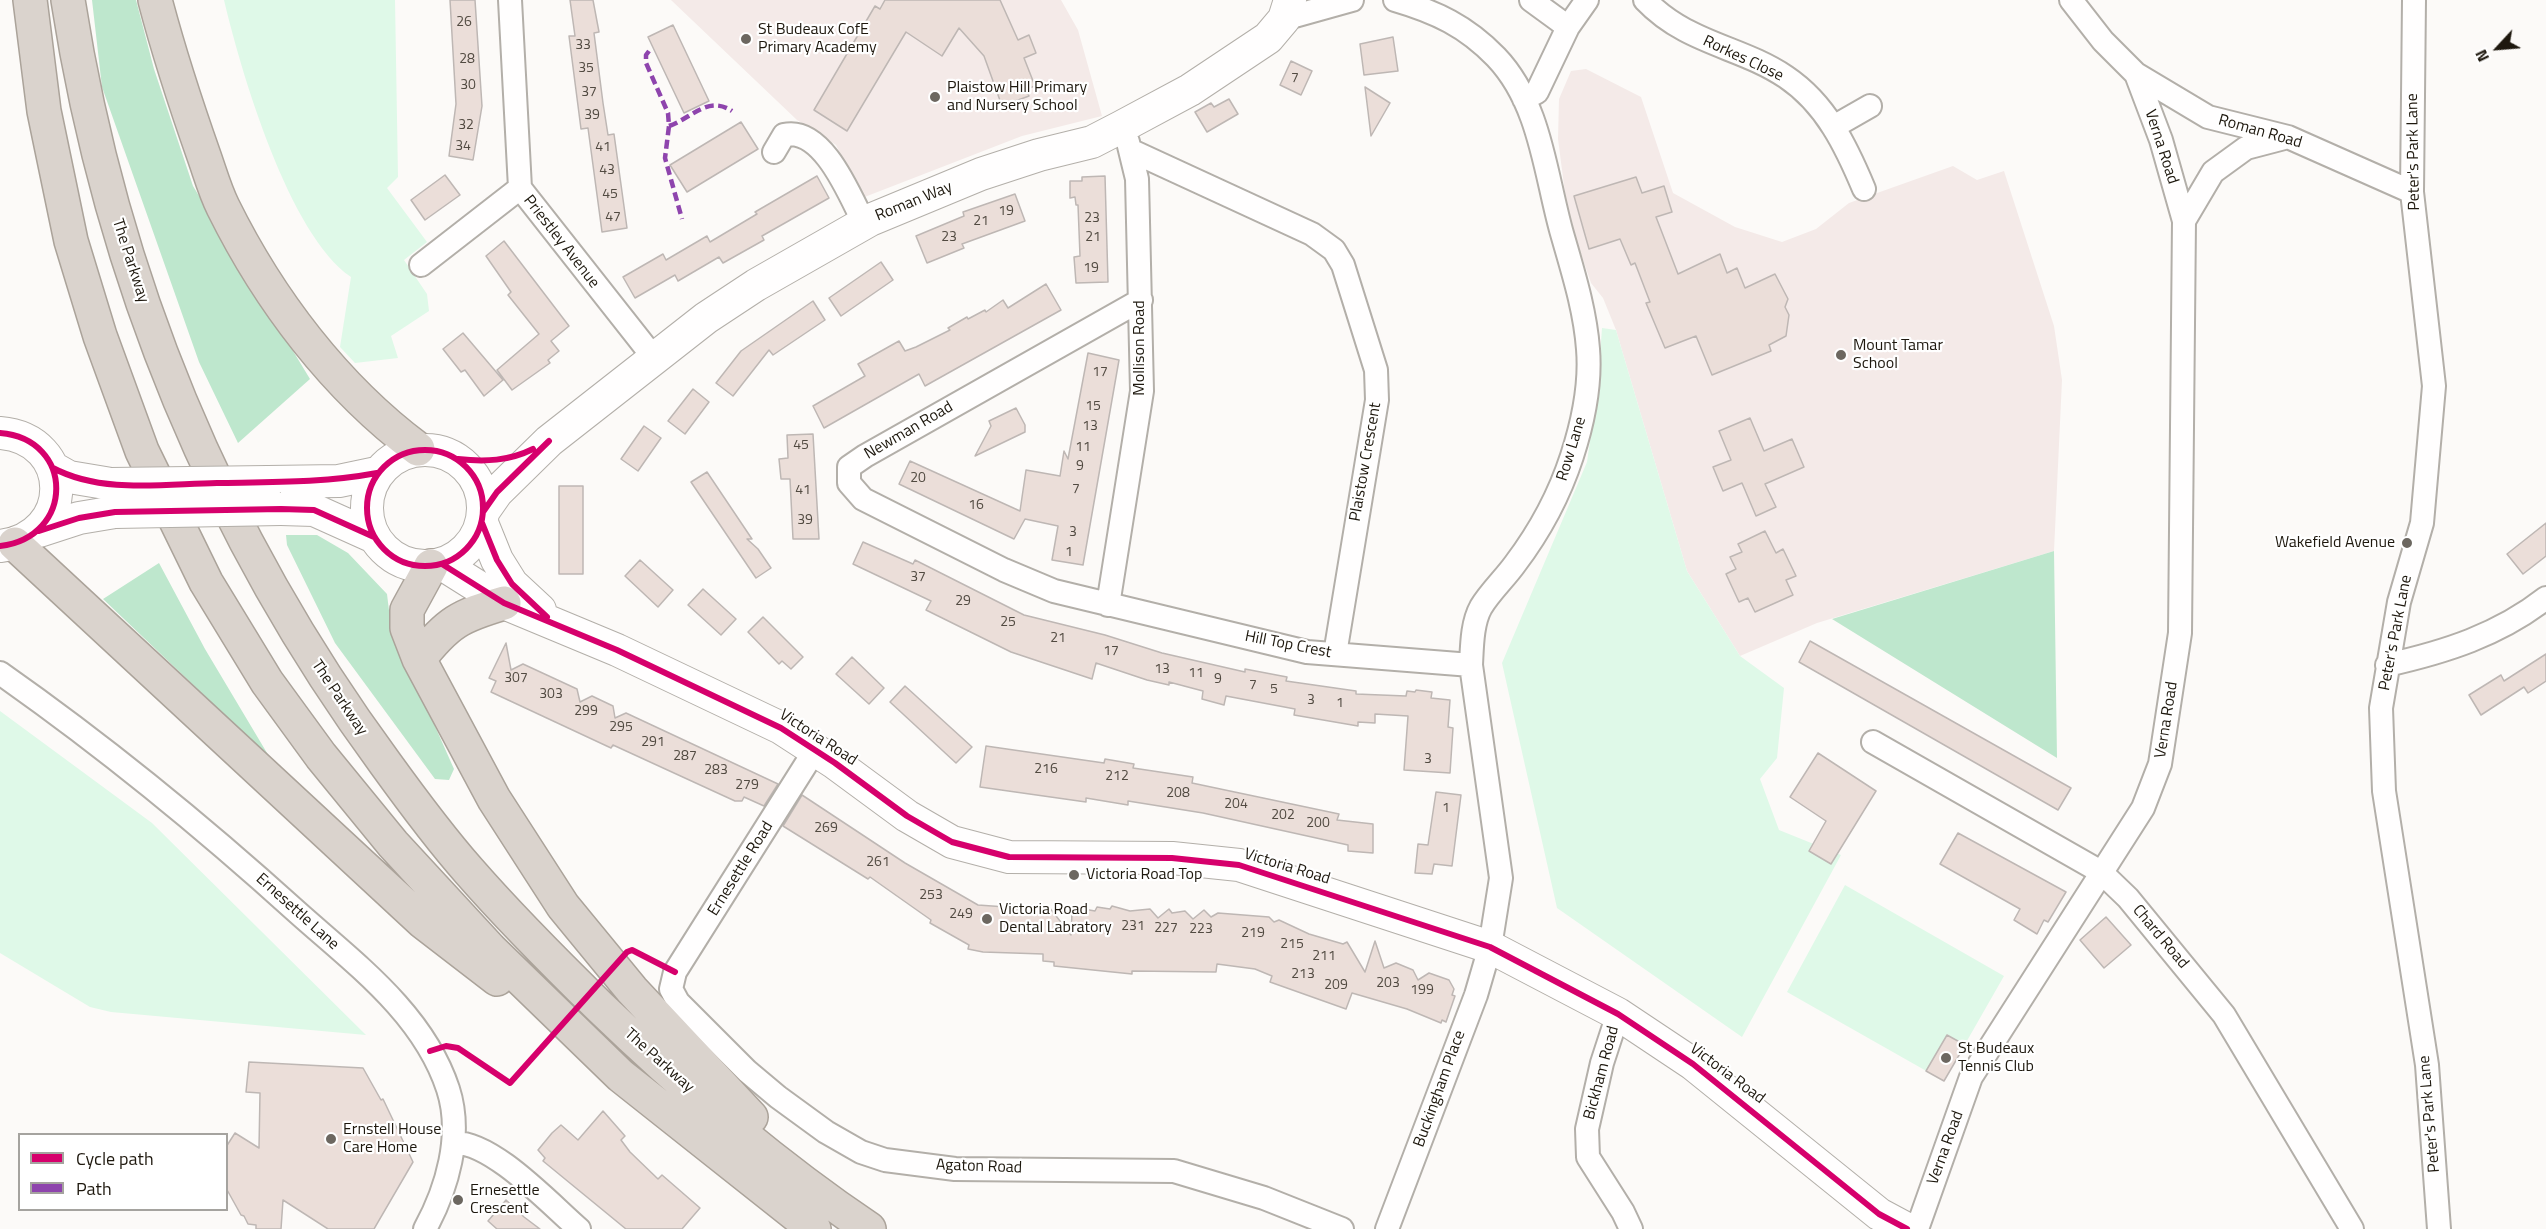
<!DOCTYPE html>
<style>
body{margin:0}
#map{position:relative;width:2546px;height:1229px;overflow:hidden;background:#fcfaf8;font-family:"Titillium Web",sans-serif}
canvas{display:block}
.legend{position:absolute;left:18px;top:1133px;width:210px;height:78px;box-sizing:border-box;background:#fff;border:2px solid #a5a39f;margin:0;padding:8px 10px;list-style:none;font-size:18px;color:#1e180e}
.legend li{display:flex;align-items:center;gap:12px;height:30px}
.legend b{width:30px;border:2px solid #a5a39f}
.north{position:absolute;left:2468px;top:18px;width:60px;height:60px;-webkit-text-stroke:4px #fff;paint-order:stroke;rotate:244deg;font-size:16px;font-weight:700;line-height:24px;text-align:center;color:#1e180e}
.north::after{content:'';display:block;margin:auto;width:21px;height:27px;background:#1e180e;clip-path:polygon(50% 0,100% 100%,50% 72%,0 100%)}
</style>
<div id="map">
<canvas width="2546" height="1229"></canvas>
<ul class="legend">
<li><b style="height:8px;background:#d6006c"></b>Cycle path</li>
<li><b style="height:8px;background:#8e44ad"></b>Path</li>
</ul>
<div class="north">N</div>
</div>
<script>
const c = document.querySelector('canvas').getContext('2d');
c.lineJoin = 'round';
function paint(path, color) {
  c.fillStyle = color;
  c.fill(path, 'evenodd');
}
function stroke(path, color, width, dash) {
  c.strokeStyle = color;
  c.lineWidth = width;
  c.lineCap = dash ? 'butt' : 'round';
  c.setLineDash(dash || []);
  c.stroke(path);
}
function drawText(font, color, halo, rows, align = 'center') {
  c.font = font + ' "Titillium Web",sans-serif';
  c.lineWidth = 4.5;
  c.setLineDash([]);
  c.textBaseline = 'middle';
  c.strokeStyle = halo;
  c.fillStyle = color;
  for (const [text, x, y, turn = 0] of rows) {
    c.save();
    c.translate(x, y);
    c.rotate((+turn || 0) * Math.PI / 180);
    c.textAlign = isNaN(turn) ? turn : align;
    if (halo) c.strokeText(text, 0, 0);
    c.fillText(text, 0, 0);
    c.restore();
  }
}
paint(new Path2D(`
 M671,0H1061L1078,30L1102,116L1022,136L862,198L836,145L797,120Z
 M1586,69L1641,97L1673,193L1735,227L1782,242L1816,229L1849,203L1953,166L1977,180L2004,171L2054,326L2062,380L2054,551L1817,623L1740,656L1687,571L1616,330L1603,298L1591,283L1568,216L1558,139L1559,99L1571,71Z`), '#f4eae8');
paint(new Path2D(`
 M224,0H395L398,177L387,188L427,242L404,260L427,294L429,311L391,336L398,358L355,363L340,347L351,277C289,235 241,72 224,0Z
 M1602,328L1616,330L1687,571L1740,656L1784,688L1777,758L1760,779L1779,830L1841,855L1742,1037L1557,908L1502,663L1587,462L1598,384Z
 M0,711L152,823L366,1035L111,1012L90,1007L0,953Z
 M1845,885L2004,976L1944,1081L1787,992Z`), '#dff9e8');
paint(new Path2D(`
 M92,0H136L154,69L193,186L310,379L238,443L199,362L102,87Z
 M286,535H317L348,553L387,594L391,627L454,769L449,780L435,779L335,643L287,545Z
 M2054,551L2057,758L1832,619Z
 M159,563L205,649L270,758L103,599Z`), '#bee7cd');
const building = new Path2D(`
 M450,0H475L482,106L473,160L449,156L456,104Z
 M570,0H593L599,32L594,33L603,103L608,135L614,134L627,228L602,232L588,128L581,129L569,36H575Z
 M885,0H1000L1018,40L1029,35L1036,53L1024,58L1035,86L1026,89L1029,96L1002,106L984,56L959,28L942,56L906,32L847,131L814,110L875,6L880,9Z
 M673,25L709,101L684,113L648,37Z
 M1393,37L1398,71L1364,75L1360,44Z
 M1291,61L1312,71L1301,95L1280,85Z
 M1365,87L1390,103L1371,136Z
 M1229,99L1238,114L1207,132L1195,112L1211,103L1214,107Z
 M741,122L758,149L687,192L670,165Z
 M445,175L460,195L425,220L411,200Z
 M817,176L829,198L762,236L764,240L723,263L719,257L678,281L675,275L635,298L623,277L663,254L666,260L707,236L710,242L757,214L755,212Z
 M1105,176L1108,282L1076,283L1074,257L1080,256L1078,205H1076L1075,197L1070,198V181H1082V177Z
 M1636,177L1642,193L1664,186L1672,212L1656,217L1678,274L1720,254L1727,273L1737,268L1745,288L1775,274L1788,299L1785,307L1789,315L1786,336L1769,345L1771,351L1712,375L1696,336L1665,348L1646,303L1650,302L1635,263L1631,265L1620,239L1589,249L1574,196Z
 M1015,194L1025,221L962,244L964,248L927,263L916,236L964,216L963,212Z
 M504,241L569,326L551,341L559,351L548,360L550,363L512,390L497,370L539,334L508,295L511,292L486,256Z
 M881,262L893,280L841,316L829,298Z
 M1046,284L1061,310L925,386L919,374L824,428L813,406L865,376L858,364L899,341L905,351L916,347L950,330L948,328L967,317L968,319L985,310L986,312L1003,300L1008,308Z
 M813,301L825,320L773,355L769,350L733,396L716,383L741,351Z
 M463,333L503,380L484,396L465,370L461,372L443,349Z
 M1088,353L1119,360L1083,565L1052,560L1058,526L1025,519L1014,539L899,484L910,461L1020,511L1026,470L1060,476L1064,451L1068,459Z
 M693,389L709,402L685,434L668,421Z
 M1016,408L1025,425V432L975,456L991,426L989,421Z
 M1750,418L1764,451L1792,439L1804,467L1765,484L1776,507L1756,516L1742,483L1723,491L1713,467L1731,460L1719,431Z
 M644,426L661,438L638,471L621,459Z
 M813,434L819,539H793L790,479H781L779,459L788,458L787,435Z
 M707,472L752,539H747L758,549L771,568L756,578L691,482Z
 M559,486H583V574H559Z
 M2546,523V556L2523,574L2507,554Z
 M1765,531L1776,553L1783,549L1796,576L1786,580L1793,595L1755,612L1748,598L1739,602L1726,574L1736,569L1730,557L1742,552L1738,544Z
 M863,542L913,564L915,560L1024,615L1105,635L1162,653L1245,672V669L1287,677L1286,681L1356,691V694L1406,696L1407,691L1415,692L1416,690L1432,692L1431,698L1450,700L1448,727L1453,728L1450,773L1404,770L1408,716L1375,714V723L1358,722V726L1294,715L1295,709L1226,696L1224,705L1202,699L1203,691L1169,682V685L1147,680L1096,663L1092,679L1011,652L926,610L931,601L853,564Z
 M640,560L673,590L658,607L625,576Z
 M703,589L736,619L721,635L688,605Z
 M763,617L803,657L791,669L782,661L779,664L748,632Z
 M1810,641L2071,788L2058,810L1799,662Z
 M506,643L511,670L523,664L577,689L580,702L592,696L613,706L615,718L626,713L778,784L764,806L744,797L742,801H735L613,745L611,748L491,692L496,681L489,678Z
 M2546,654V681L2528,693L2524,687L2481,715L2469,695L2501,675L2504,681Z
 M852,657L884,688L869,704L836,674Z
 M905,686L972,747L956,763L890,702Z
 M986,746L1104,763L1105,759L1134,764L1133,768L1193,777L1192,783L1339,814L1337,820L1373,824V853L1348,851V845L1203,813L1128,801V805L1086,798V802L980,787Z
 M1818,753L1876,791L1831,864L1809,851L1826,821L1790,797Z
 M1436,792L1461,795L1452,866L1434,864L1432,874L1415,873L1418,844L1428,845Z
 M802,795L905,863L978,905L1006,907L1011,904L1020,911L1028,905L1049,907L1071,935L1072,912L1078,908L1095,911L1097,907L1110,909L1112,906L1130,911L1150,909L1158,918L1169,909L1172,913L1185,911L1193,919L1204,910L1211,917L1218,913L1269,917L1274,922L1279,920L1309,934L1343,944L1347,942L1365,972L1375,941L1384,968L1396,963L1413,970L1418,980L1429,973L1449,980L1454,989L1452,995L1455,996L1446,1022L1442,1020L1441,1023L1407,1009L1352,993L1346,1009L1270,982L1272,976L1255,969L1217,964L1216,972L1132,971V974L1054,966V962L1043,961V954L983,952L968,949L969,945L930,923L931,920L870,877L868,879L783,826Z
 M1958,833L2066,892L2048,922L2044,920L2037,934L2014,920L2020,909L1940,864Z
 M2106,917L2131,945L2104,968L2080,940Z
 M1947,1035L1965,1045L1944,1081L1926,1071Z
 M249,1062L363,1068L381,1100L383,1099L413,1162L374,1229H328L283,1200L281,1229H256V1225L248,1224L244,1216L241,1215L226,1188V1147L235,1133L259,1148L260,1093L246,1092Z
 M603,1111L625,1136L621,1140L630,1152L658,1179L662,1175L700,1208L682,1229H626L543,1161L545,1158L538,1150L552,1133L561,1125L578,1140Z
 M506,1200L524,1217L540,1229H497L488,1221Z`);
paint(building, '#ebded9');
stroke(building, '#beb7b4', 1.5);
const street = new Path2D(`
 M510,0L520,188L654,358
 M1531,0L1568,27
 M1645,0C1687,44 1740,46 1786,77C1826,104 1846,146 1864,189
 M2071,0L2103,41L2136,74L2208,117L2288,137L2412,192
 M2414,0L2412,192L2434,386L2422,523L2399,602L2381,708L2384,791L2427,1065L2439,1229
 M1284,19L1352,0
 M2136,74L2161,140L2184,221
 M1524,99L1537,92L1568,27L1587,0
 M1835,126L1870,106
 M1132,151L1312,234L1334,250L1343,265L1376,370L1377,400L1335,654
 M774,152L784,135C823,126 850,196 864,223
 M421,265L520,188
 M1141,300L865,456L849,467V483L863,499L1004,570L1054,591L1307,652L1471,665
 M1108,605L1142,391L1137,179L1128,142
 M2387,665C2445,652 2499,635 2546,598
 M0,673C104,746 202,826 297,912C354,963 423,1013 448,1089C463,1135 447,1189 425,1229
 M1873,742L2101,872L2128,898L2224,1015L2352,1229
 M815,750L675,972L671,989L678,1002L747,1071L778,1097L826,1132L861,1152L885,1160L955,1169L1174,1171L1264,1198L1342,1229
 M1618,1014L1602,1063L1587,1129L1588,1157L1623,1212L1631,1229
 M453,1143C491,1140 550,1204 579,1229
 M1387,1229L1476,995L1490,947L1501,878L1471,665C1472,646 1472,623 1481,607C1490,592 1505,578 1515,564C1540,531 1559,496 1572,456C1583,422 1591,385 1588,349C1585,308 1572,269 1561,230C1545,172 1540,103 1496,57C1466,26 1436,12 1395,0
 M1917,1229L1971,1077L2143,808L2160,764L2180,633L2184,221L2213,172L2246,148L2288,137`);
const secondary = new Path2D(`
 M0,433C75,439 75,537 0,546
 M367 508a58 58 0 1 1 116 0a58 58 0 1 1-116 0Z
 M53,468L69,477L111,484
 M268,482L339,481L377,473
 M281,509L314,510L374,537
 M483,512L497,492L549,441L706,318L756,285L870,220L981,174L1039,155L1092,142L1121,127L1190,90L1268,38L1284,19L1290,0
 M482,523L497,560L512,584L540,610
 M39,531L79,518L115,512
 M442,564L504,603L617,650L781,728L835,763L907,816L952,842L1009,857L1172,858L1239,865L1490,947L1618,1014L1693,1064L1879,1214L1907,1229`);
const highway = new Path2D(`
 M30,0L44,111L71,241L100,336L142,451L206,582L267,682L321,756L393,844L490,949L621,1076L814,1229
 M68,0C111,278 218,536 385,763C411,799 439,837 469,871C510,918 555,963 600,1007C684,1088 773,1164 869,1229
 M155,0C169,53 186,105 204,156C210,173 215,191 223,207C269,300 335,387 418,449
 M15,544L423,922L497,979
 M431,566L407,610V628L419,659L494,799L563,906L632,990L751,1117
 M419,659C448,622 460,616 504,603`);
stroke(street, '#b3afa9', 26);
stroke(secondary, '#b3afa9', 34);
stroke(highway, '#aba39a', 36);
stroke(street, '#fffefe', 22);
stroke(secondary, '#fffefe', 32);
stroke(highway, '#dad3cd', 33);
const secondaryBridge = new Path2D(`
 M111,484L268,482
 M115,512L281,509`);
stroke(secondaryBridge, '#b3afa9', 34, []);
stroke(secondaryBridge, '#fffefe', 32);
stroke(new Path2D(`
 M649,51L646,55V63L668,113L669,126L665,158L682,219
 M669,126C692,118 708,95 732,111`), '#8e44ad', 4.5, [9, 4.5]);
stroke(new Path2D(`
 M0,433C75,439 75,537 0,546
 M367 508a58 58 0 1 1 116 0a58 58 0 1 1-116 0Z
 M458,459C485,462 509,461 533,449
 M53,468C102,494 163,484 217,483C271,482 324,483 377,473
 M483,512L497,492L549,441
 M482,523L497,560L512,584L547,617
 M39,531L79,518L115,512L281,509L314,510L374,537
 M442,564L504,603L617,650L781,728L835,763L907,816L952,842L1009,857L1172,858L1239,865L1490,947L1618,1014L1693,1064L1879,1214L1907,1229
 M430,1051L446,1046L458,1048L510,1083L627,952L632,950L675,972`), '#d6006c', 6);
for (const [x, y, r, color] of [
 [746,39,6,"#6c6760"],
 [935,97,6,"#6c6760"],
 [1841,355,6,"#6c6760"],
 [2407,543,6,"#6c6760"],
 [1074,875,6,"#6c6760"],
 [987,919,6,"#6c6760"],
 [1946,1058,6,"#6c6760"],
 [331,1139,6,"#6c6760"],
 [458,1200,6,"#6c6760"]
]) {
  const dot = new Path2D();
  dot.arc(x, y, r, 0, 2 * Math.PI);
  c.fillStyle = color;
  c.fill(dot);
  stroke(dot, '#fff', 2);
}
drawText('14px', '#514a41', null, [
 ["26",464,23],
 ["33",583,46],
 ["28",467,60],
 ["35",586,69],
 ["7",1295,79],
 ["30",468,86],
 ["37",589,93],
 ["39",592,116],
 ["32",466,126],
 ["34",463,147],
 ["41",603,148],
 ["43",607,171],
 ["45",610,195],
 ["19",1006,212],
 ["47",613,218],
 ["23",1092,219],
 ["21",981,222],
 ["23",949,238],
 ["21",1093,238],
 ["19",1091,269],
 ["17",1100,373],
 ["15",1093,407],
 ["13",1090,427],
 ["45",801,446],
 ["11",1083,448],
 ["9",1080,467],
 ["20",918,479],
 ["7",1076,490],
 ["41",803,491],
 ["16",976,506],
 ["39",805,521],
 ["3",1073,533],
 ["1",1069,553],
 ["37",918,578],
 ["29",963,602],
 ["25",1008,623],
 ["21",1058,639],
 ["17",1111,652],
 ["13",1162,670],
 ["11",1196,674],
 ["307",516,679],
 ["9",1218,680],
 ["7",1253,686],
 ["5",1274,690],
 ["303",551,695],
 ["3",1311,701],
 ["1",1340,704],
 ["299",586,712],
 ["295",621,728],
 ["291",653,743],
 ["287",685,757],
 ["3",1428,760],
 ["216",1046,770],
 ["283",716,771],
 ["212",1117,777],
 ["279",747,786],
 ["208",1178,794],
 ["204",1236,805],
 ["1",1446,809],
 ["202",1283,816],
 ["200",1318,824],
 ["269",826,829],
 ["261",878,863],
 ["253",931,896],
 ["249",961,915],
 ["231",1133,927],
 ["227",1166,929],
 ["223",1201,930],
 ["219",1253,934],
 ["215",1292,945],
 ["211",1324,957],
 ["213",1303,975],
 ["203",1388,984],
 ["209",1336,986],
 ["199",1422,991]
]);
drawText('16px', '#1e180e', '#fff', [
 ["St Budeaux CofE",758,30],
 ["Primary Academy",758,48],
 ["Plaistow Hill Primary",947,88],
 ["and Nursery School",947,106],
 ["Mount Tamar",1853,346],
 ["School",1853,364],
 ["Wakefield Avenue",2395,543,"right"],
 ["Victoria Road Top",1086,875],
 ["Victoria Road",999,910],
 ["Dental Labratory",999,928],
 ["St Budeaux",1958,1049],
 ["Tennis Club",1958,1067],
 ["Ernstell House",343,1130],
 ["Care Home",343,1148],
 ["Ernesettle",470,1191],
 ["Crescent",470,1209]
], 'left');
drawText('16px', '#1e180e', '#fff', [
 ["Rorkes Close",1743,59,25],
 ["Roman Road",2260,132,16],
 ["Verna Road",2161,147,72],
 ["Peter's Park Lane",2414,152,-91],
 ["Roman Way",914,202,-22],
 ["Priestley Avenue",561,242,52],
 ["The Parkway",130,261,72],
 ["Mollison Road",1140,348,-90],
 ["Newman Road",909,431,-30],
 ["Row Lane",1572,449,-73],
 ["Plaistow Crescent",1366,462,-80],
 ["Peter's Park Lane",2396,633,-79],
 ["Hill Top Crest",1288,645,11],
 ["The Parkway",339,698,56],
 ["Verna Road",2167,720,-81],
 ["Victoria Road",818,738,33],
 ["Victoria Road",1287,867,17],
 ["Ernesettle Road",741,869,-58],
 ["Ernesettle Lane",297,912,42],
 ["Chard Road",2160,937,50],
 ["The Parkway",659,1061,42],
 ["Bickham Road",1602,1073,-75],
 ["Victoria Road",1727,1074,37],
 ["Buckingham Place",1440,1089,-70],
 ["Peter's Park Lane",2430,1114,-95],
 ["Verna Road",1946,1148,-70],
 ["Agaton Road",979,1167,2]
]);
</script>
